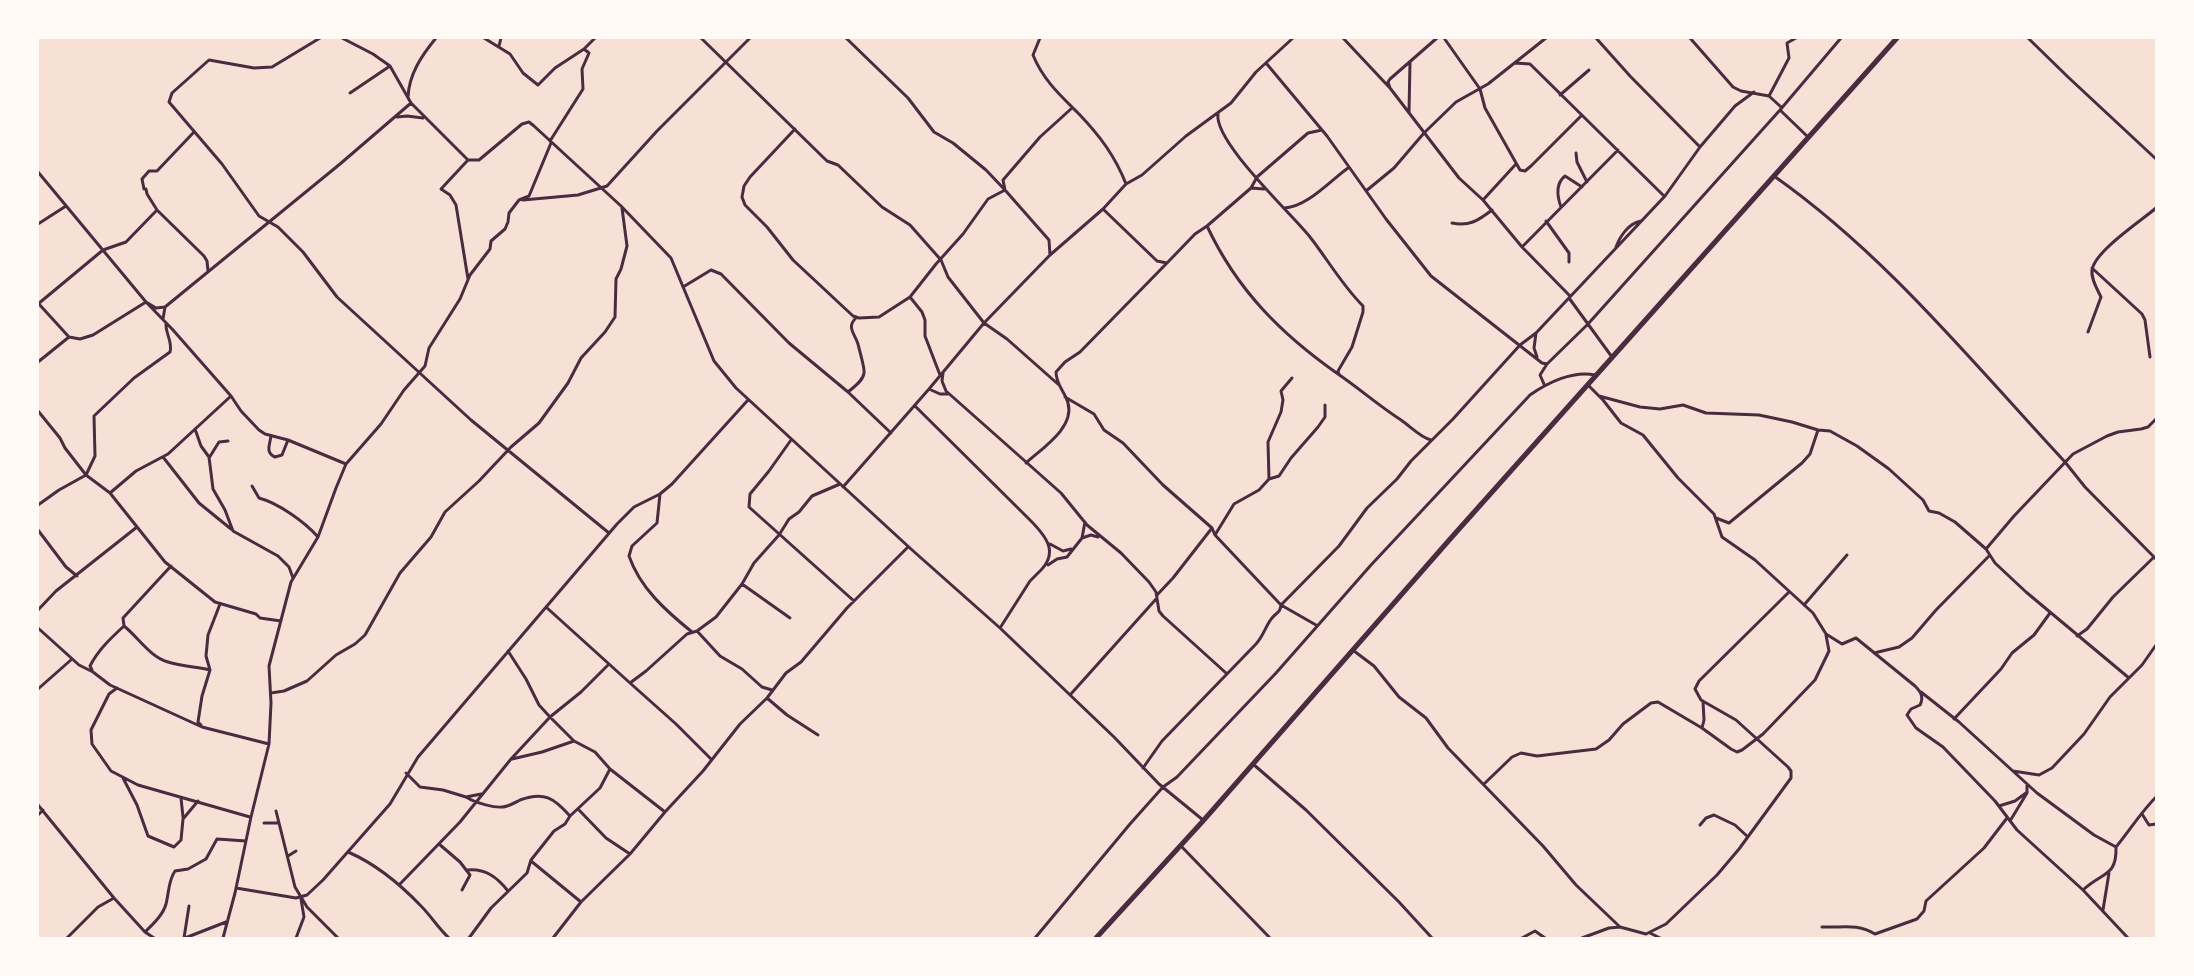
<!DOCTYPE html>
<style>
body{margin:0}
#map{position:relative;width:2194px;height:976px;overflow:hidden;background:#f7e1d7;font-family:Ubuntu,sans-serif}
canvas{display:block}
.frame{position:absolute;inset:0;border:39px solid #fffaf5;pointer-events:none}
</style>
<div id="map">
<canvas width="2194" height="976"></canvas>
<div class="frame"></div>
</div>
<script>
const c = document.querySelector('canvas').getContext('2d');
c.lineJoin = 'round';
function stroke(path, color, width, dash) {
  c.strokeStyle = color;
  c.lineWidth = width;
  c.lineCap = dash ? 'butt' : 'round';
  c.setLineDash(dash || []);
  c.stroke(path);
}
stroke(new Path2D(`
 M320,38L272,67L254,68L209,60L172,93L169,102L222,164L259,216L278,227L303,252L337,297L471,420L609,533
 M342,38L373,54L390,66L411,103L468,160H479L522,124L529,122L534,126L621,206L671,258L714,361L736,388L911,549L1000,628L1114,737L1159,784L1203,820
 M484,38L510,54L523,73L538,85L555,68L584,49L595,38
 M701,38L827,161L838,165L882,207L910,225L941,260L948,277L984,323L1007,339L1059,385
 M846,38L908,98L934,132L953,143L986,170L1005,190L1049,240L1050,255
 M1040,38L1033,55C1043,80 1061,96 1079,114C1100,136 1115,156 1126,184
 M1343,38L1389,87
 M1437,38L1390,79L1388,82L1390,88L1459,178L1483,200L1522,247L1570,296
 M1444,38L1480,89L1485,108L1520,170L1525,171L1531,166L1581,116
 M1596,38L1630,76L1700,147
 M1690,38L1733,87L1741,91L1769,96L1781,107
 M2028,38L2068,77L2156,159
 M499,46L501,38
 M1266,63L1327,136L1386,219L1431,276L1542,363L1547,364
 M1515,63L1530,64L1664,196
 M350,93L390,66
 M1560,95L1589,70
 M1769,96L1789,58L1787,43L1796,38
 M408,97C409,74 422,55 436,38
 M1780,110L1808,137
 M1409,112L1410,62
 M1218,114C1214,142 1291,213 1310,237C1328,260 1342,285 1363,306V312L1352,347L1338,371L1339,374
 M397,117L407,116L423,118
 M795,129L750,177L744,186L742,197L745,205L767,227L793,260L853,316L859,318L879,317L910,297L936,264L963,234L988,199L1005,190L1003,180L1040,137L1072,108
 M194,132L157,171H149L142,179L144,189H146L147,194L157,210L204,256L207,261L208,271
 M550,141L583,89L582,69L589,53L584,49
 M1576,153L1577,162L1587,182
 M468,160L441,189L450,195L456,205L468,279
 M38,172L146,302L173,330L231,396L241,411L259,430L265,434L288,440L346,464
 M1774,176C1886,255 1972,362 2065,462L2085,487L2156,559
 M1251,188L1257,177L1308,133L1322,130
 M1366,191L1394,168L1424,133L1456,102L1488,84L1546,38
 M523,200L578,195L607,186L657,131L750,38
 M1483,200L1516,164
 M1561,207C1557,196 1555,184 1565,176L1582,187
 M1284,208C1306,208 1331,180 1348,168
 M1103,209L1157,261L1167,263L1195,234L1207,226L1251,188L1264,189
 M1546,221L1569,253V262
 M1452,223C1469,227 1479,220 1492,210
 M38,224L66,206
 M1207,226C1237,290 1281,334 1338,374C1360,389 1379,406 1401,420C1410,426 1421,438 1431,440
 M1522,247L1618,150
 M1616,247C1620,236 1629,223 1641,221
 M2092,268L2142,314L2145,320L2150,357
 M683,287L711,270L721,274L789,343L848,392L891,433
 M910,297L922,312L925,320V336L940,375
 M1569,298L1612,357
 M38,303L69,337L80,339L93,335L146,302L156,308L165,307L340,164L411,103
 M38,304L103,250L126,242L157,210
 M163,319L165,307
 M2088,332L2101,297C2097,289 2091,279 2092,270C2095,251 2141,221 2156,208
 M1536,333L1534,348L1537,357
 M38,362L69,337
 M943,373L942,381L946,391L1061,493L1087,525L1121,553L1149,582L1156,592L1159,611L1163,616L1226,673
 M1544,384L1540,375L1547,364L1588,324L1780,110L1841,38
 M1588,385L1603,400L1621,423L1643,435L1678,478L1714,514L1722,537L1755,560L1813,613L1826,634L1842,644L1856,638L1915,686C1921,692 1924,697 1920,705L1911,709L1907,715L1916,728L1943,747L1995,801L2017,830L2083,890L2128,938
 M929,389L940,394H948
 M848,392C854,387 863,381 864,373C865,368 859,349 858,344C855,334 846,327 856,318
 M1599,396L1640,407L1660,409L1683,405L1706,413L1759,415L1792,422L1818,430L1830,431L1857,446L1889,469L1923,500L1929,511L1939,513L1955,522L1986,549L1995,563L2026,592L2129,678L2110,697L2084,734L2052,768L2039,775L2013,771
 M1065,397L1094,414L1104,430L1123,443L1163,485L1212,528L1215,535L1281,605L1316,625
 M915,406L1029,519C1047,537 1060,553 1038,573
 M38,411L60,438L65,448L86,475L110,493L165,562L215,602L256,614L260,618L281,621
 M195,429L201,446L209,457L213,489L225,510L233,531L278,556L289,567L293,578
 M271,436C270,444 265,453 275,457L282,455L288,440
 M791,440L769,471L750,494L749,507L854,601
 M163,457L199,503L231,529
 M209,458L219,442L228,441
 M1026,463C1041,449 1075,428 1068,403C1065,392 1056,385 1056,372L1065,362L1080,352L1167,263
 M1269,479L1279,476L1291,458L1318,427L1325,417V405
 M252,486L259,498C278,503 305,522 318,537
 M843,487L929,389L984,323L1050,255L1103,209L1126,184L1142,175L1186,136L1231,103L1256,72L1293,38
 M110,493L136,471L168,454L231,396
 M660,494L657,523L632,546L629,556C640,588 666,611 692,632
 M38,505L59,490L86,475L95,456L94,416L134,378L170,352C173,342 165,333 166,323
 M1716,518L1729,523L1802,463L1810,454L1818,430
 M38,530L66,567L77,576
 M1215,535L1234,504L1259,490L1269,479L1268,442L1281,412L1283,400L1281,391L1292,378
 M1082,538L1091,535L1098,537
 M1050,544L1063,551L1071,549
 M1986,549L2014,516L2073,454L2107,436L2118,432L2141,429L2148,427L2156,419
 M1048,565L1057,559L1067,557L1082,538L1085,522
 M742,584L790,618
 M1157,595L1173,578L1212,528
 M1804,605L1847,555
 M546,607L630,683L646,671L687,634L697,631L716,617L742,584L754,563L779,535L789,519L799,512L812,496L840,484
 M38,610L56,591L137,527
 M124,626C138,637 150,657 168,662C181,666 196,667 210,670
 M38,628L79,665L93,672L110,685L202,727L269,744
 M1000,628L1030,581L1038,573
 M697,631L720,656L742,669L762,687L772,690
 M2077,636L2087,629L2113,597L2153,558
 M508,651L526,679L539,705L550,717L574,741L595,752L610,769L665,812
 M1354,651L1374,666L1399,697L1426,718L1448,748L1543,846L1576,885L1620,927
 M1874,653L1899,647L1912,638L1936,610L1989,556
 M92,670L90,666C98,650 111,638 124,626L123,618L171,566
 M2129,678L2142,665L2156,645
 M630,683L676,724L711,759
 M117,688L109,694L91,730L92,744L111,771L138,785L250,817
 M38,689L72,659
 M1921,692L1959,722L2037,793L2094,835L2116,847C2117,877 2102,872 2083,890
 M271,693L284,691L307,681L336,655L355,644L365,635L400,573L431,537L445,512L479,481L511,447L539,423L568,383L581,358L605,332L615,317L616,279L621,269L627,246L622,208
 M1070,695L1157,598
 M767,698L787,715L818,735
 M1954,719L2001,669L2012,653L2034,635L2050,613
 M201,725L198,722L202,696L210,670L206,656L208,635L220,604
 M1702,728L1704,720L1703,701
 M512,759L542,752L574,741
 M1253,764L1306,810L1399,902L1432,938
 M1143,768L1162,741L1256,644C1264,635 1266,625 1272,618C1277,612 1280,613 1281,605L1339,546L1367,508L1397,479L1411,461L1453,419L1520,345L1536,333L1665,196L1700,147L1735,106L1754,92
 M406,773L420,787L443,790L466,797L481,794
 M123,778L137,805L148,836L174,847L181,840L183,819L198,801
 M1484,784L1512,757L1521,753L1537,756L1596,749L1609,740L1623,724L1651,703L1658,702L1702,728L1731,749L1737,752L1742,750L1763,734L1815,680L1829,651L1826,635
 M466,797C474,802 497,810 507,806C511,805 516,802 520,800C544,791 554,798 570,816
 M181,798L183,817
 M38,805L114,898L145,932L154,938
 M1999,806L2015,801L2026,793
 M578,809L606,838L630,854
 M276,811L295,887L307,907L338,938
 M2142,814L2149,825L2156,824
 M38,815L43,810
 M2010,821L2027,793V785
 M264,823H279
 M1700,825L1706,818L1714,815L1735,825L1748,837
 M439,844L460,862L470,875L462,890
 M1181,846L1270,938
 M2116,847C2130,830 2141,812 2156,797
 M348,852C376,864 400,884 421,906C431,916 439,929 449,938
 M288,856L296,851
 M531,861L581,902
 M467,870C485,868 497,877 508,891
 M399,885L460,822L511,759L550,717L581,692L609,664
 M236,888L296,898L307,895L323,880L390,804L418,757L617,524L634,507L660,494L672,484L748,400
 M2103,910L2109,873
 M1822,927C1842,928 1857,923 1875,934L1917,919L1924,911L1926,901L1984,848L2007,818
 M145,932C153,924 163,915 166,904C169,893 168,881 175,871L188,869L206,859L217,839L246,841
 M1650,933L1660,938
 M67,938L98,907L114,898
 M184,938L189,906
 M185,938L226,922
 M223,938L235,893L251,817L269,744L271,703L269,666L291,582L318,537L336,488L346,464L381,424L404,390L425,366L429,348L460,299L470,275L490,249L491,241L505,229L508,222L509,213L519,200L529,196L551,143
 M296,938L304,917L301,899
 M469,938L491,908L527,873L531,860L554,831L565,824L570,816L600,788L610,769
 M553,938L581,902L630,854L665,812L703,771L740,724L767,698L786,673L801,662L847,608L908,547
 M1035,938L1130,824L1163,787L1177,777L1276,673L1371,565L1530,395C1547,383 1573,370 1595,375
 M1522,938L1535,931L1545,938
 M1582,938L1609,928L1620,927L1646,934L1666,924L1717,875L1739,849L1791,778V771L1788,767L1736,720L1701,700L1695,689L1699,681L1789,592`), '#4a2c40', 3);
stroke(new Path2D(`
 M1096,938L1203,821L1451,538L1897,38`), '#4a2c40', 5);
</script>
